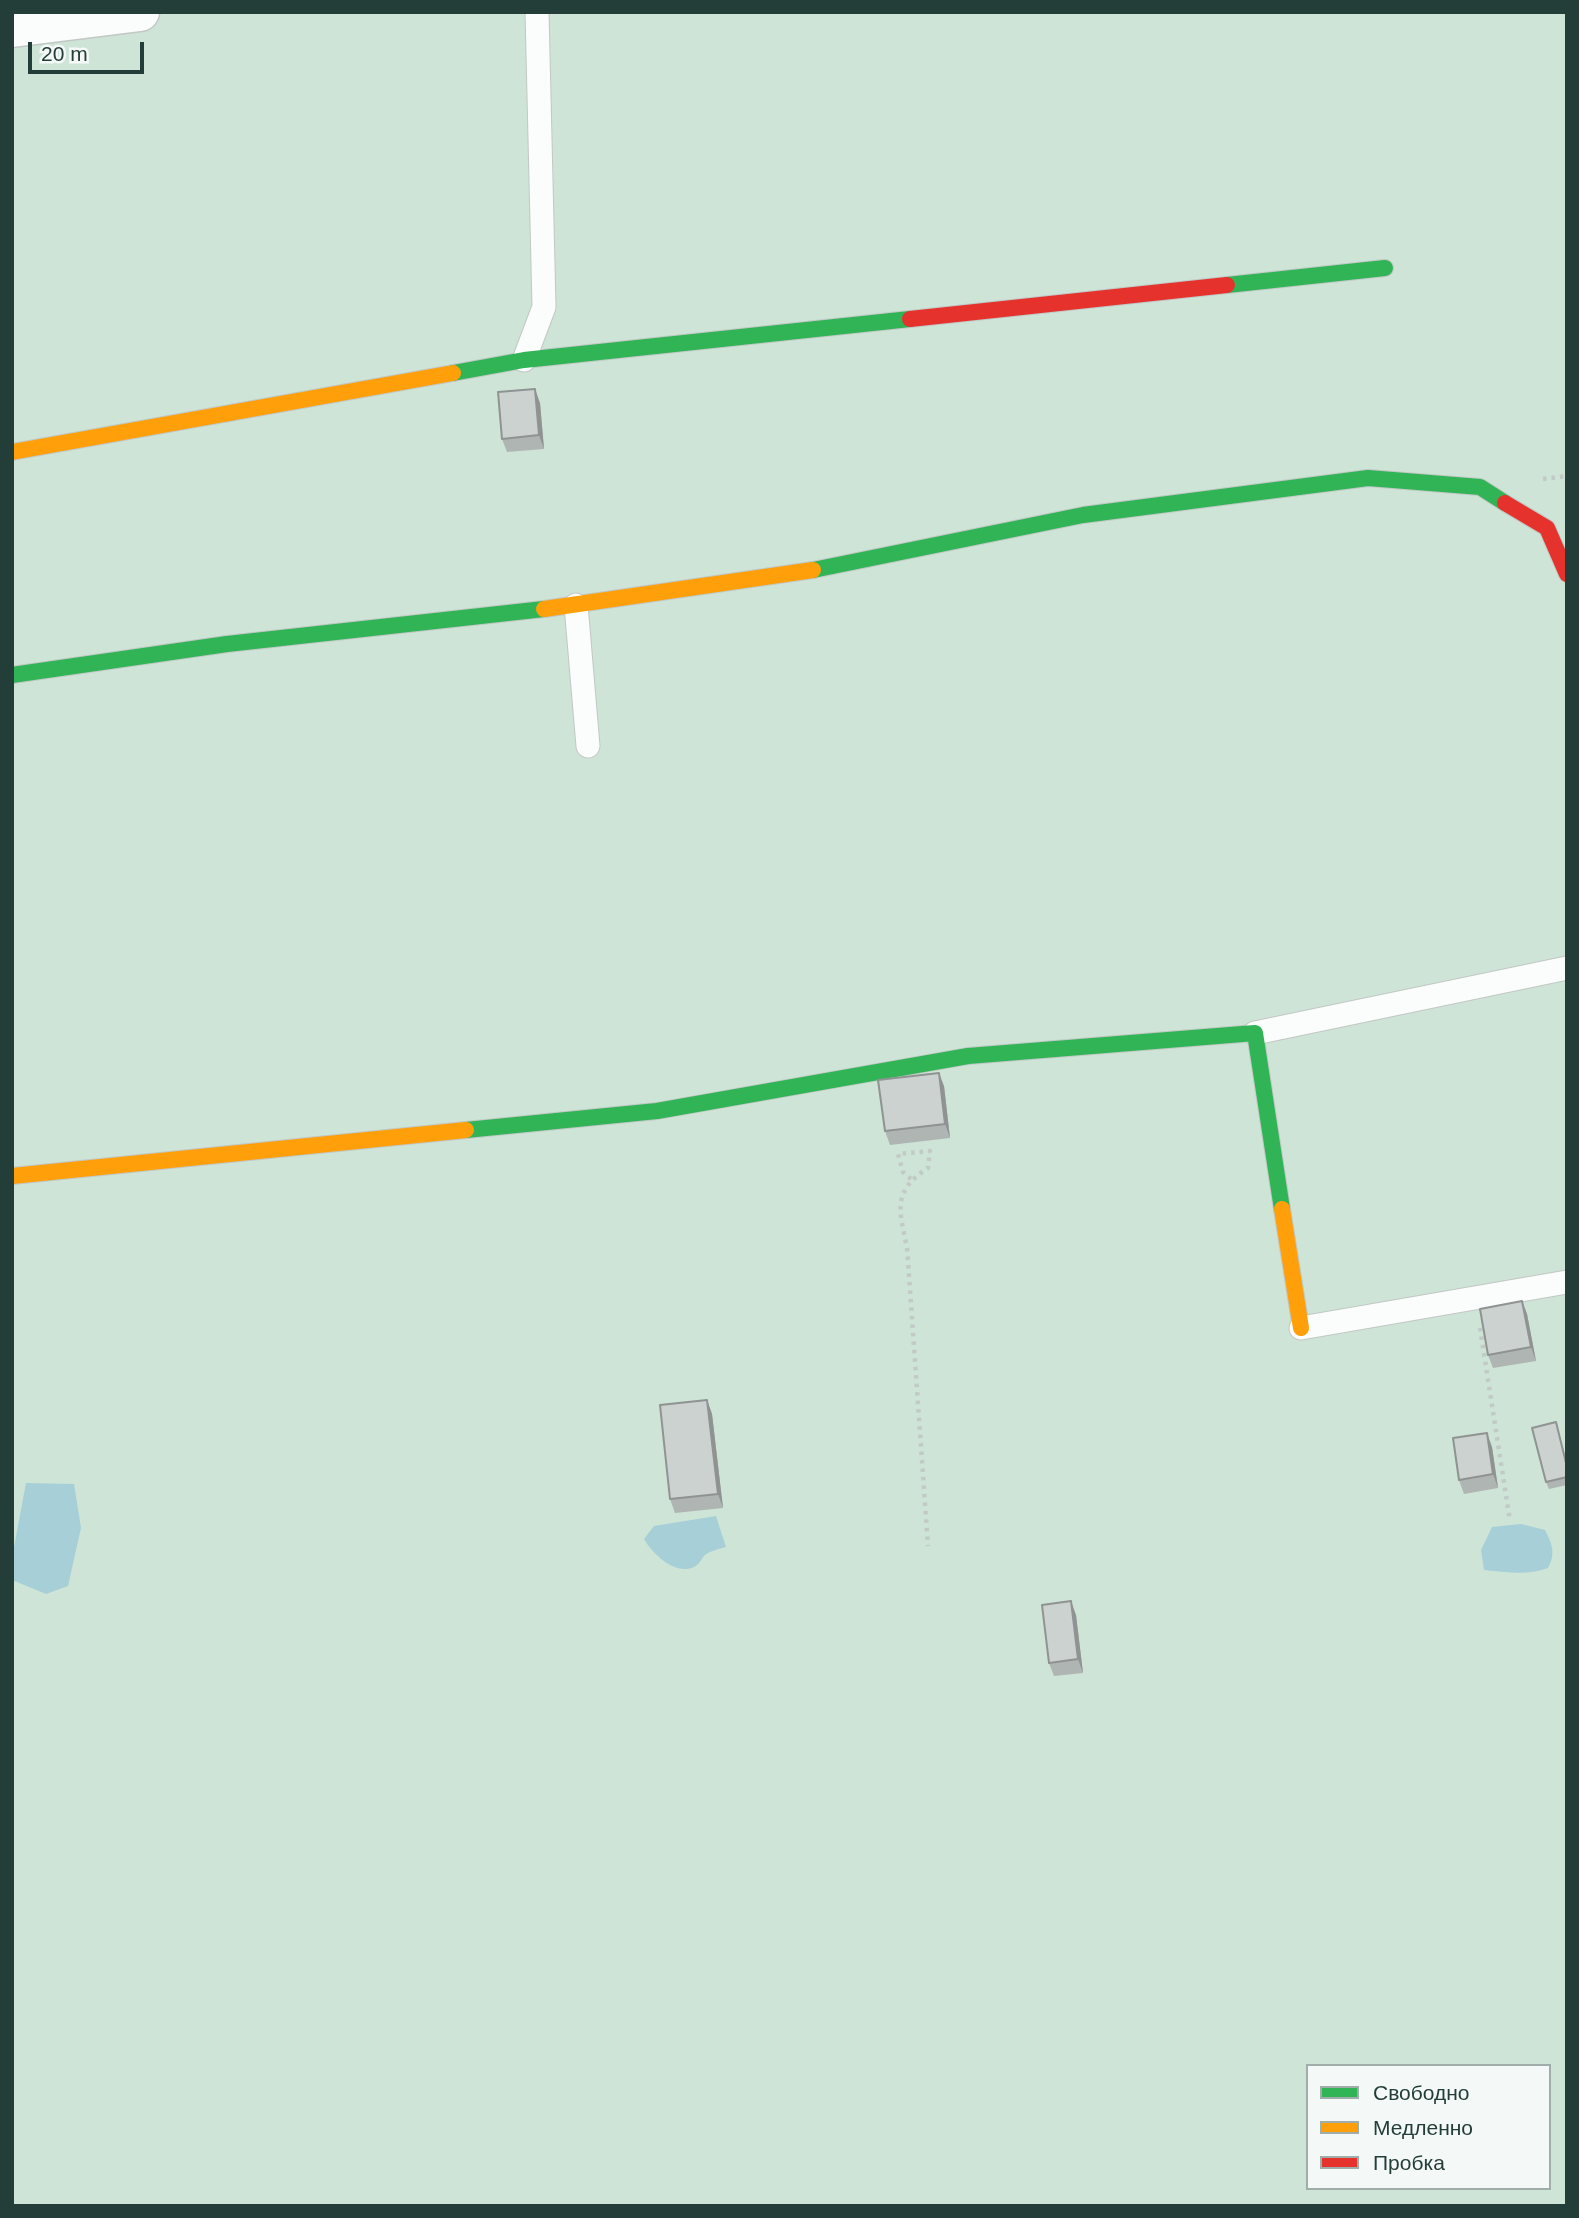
<!DOCTYPE html>
<meta charset="utf-8">
<style>
body{margin:0}
#map{position:relative;width:1579px;height:2218px;overflow:hidden;background:#e5ebe8;font-family:Arial,sans-serif}
canvas{display:block}
.frame{position:absolute;inset:0;border:14px solid #233e38;pointer-events:none}
.legend{position:absolute;left:1306px;top:2064px;width:245px;height:126px;box-sizing:border-box;background:#f4f9f7;border:2px solid #a0aeab;margin:0;padding:9px 12px;list-style:none;font-size:21px;color:#233e38}
.legend li{display:flex;align-items:center;gap:14px;height:35px}
.legend b{width:35px;border:2px solid #a0aeab}
.scale{position:absolute;left:28px;top:42px;width:116px;height:32px;box-sizing:border-box;border:4px solid #233e38;border-top:0;padding-left:9px;font-size:21px;line-height:24px;white-space:nowrap;color:#233e38;-webkit-text-stroke:5px #f4f9f7;paint-order:stroke}
</style>
<div id="map">
<canvas width="1579" height="2218"></canvas>
<div class="frame"></div>
<ul class="legend">
<li><b style="height:9px;background:#30b455"></b>Свободно</li>
<li><b style="height:9px;background:#ff9f0a"></b>Медленно</li>
<li><b style="height:9px;background:#e5322d"></b>Пробка</li>
</ul>
<div class="scale">20 m</div>
</div>
<script>
const c = document.querySelector('canvas').getContext('2d');
c.lineJoin = 'round';
function paint(path, color) {
  c.fillStyle = color;
  c.fill(path, 'evenodd');
}
function stroke(path, color, width, dash) {
  c.strokeStyle = color;
  c.lineWidth = width;
  c.lineCap = dash ? 'butt' : 'round';
  c.setLineDash(dash || []);
  c.stroke(path);
}
paint(new Path2D(`
 M12,12H1567V2206H12ZM1308,2066H1549V2188H1308Z`), '#cee4d6');
paint(new Path2D(`
 M26,1483L74,1484L81,1528L68,1586L46,1594L12,1580V1558Z
 M716,1516L726,1547C719,1549 710,1551 705,1555C701,1559 699,1565 694,1567C675,1576 652,1553 644,1539L654,1526Z
 M1521,1524L1545,1530C1552,1544 1556,1553 1548,1568C1526,1576 1507,1572 1484,1570L1481,1550L1492,1527Z`), '#a7cfd8');
const lane = new Path2D(`
 M524,360L544,307L537,12
 M576,605L588,746
 M1255,1033L1567,968
 M1301,1328L1567,1282`);
const street = new Path2D(`
 M12,28L140,12`);
const fast = new Path2D(`
 M1227,285L1385,268
 M453,373L524,360L910,319
 M813,570L1083,515L1368,478L1480,487L1505,503
 M12,675L227,644L544,609
 M466,1130L657,1111L968,1056L1255,1033L1282,1209`);
const slow = new Path2D(`
 M12,452L453,373
 M544,609L813,570
 M12,1176L466,1130
 M1282,1209L1301,1328`);
const jam = new Path2D(`
 M910,319L1227,285
 M1505,503L1547,528L1567,574`);
stroke(lane, '#c2c8c5', 25);
stroke(street, '#c2c8c5', 41);
stroke(fast, '#c1c8c6', 18);
stroke(slow, '#c1c8c6', 18);
stroke(jam, '#c1c8c6', 18);
stroke(new Path2D(`
 M1543,479L1567,476
 M911,1179L903,1172L898,1154L930,1151L928,1168C892,1191 899,1210 907,1247L928,1546
 M1480,1328L1510,1521`), '#c2cac8', 4.5, [3.5, 5]);
stroke(lane, '#fbfcfc', 23);
stroke(street, '#fbfcfc', 38);
stroke(fast, '#30b455', 16);
stroke(slow, '#ff9f0a', 16);
stroke(jam, '#e5322d', 16);
paint(new Path2D(`
 M540,403L544,449L507,452L502,439Z
 M944,1086L950,1138L890,1145L885,1131Z
 M1522,1301L1527,1314L1536,1361L1493,1368L1488,1355Z
 M707,1400L712,1414L723,1508L675,1513L670,1499Z
 M1556,1422L1567,1463V1485L1549,1489L1546,1482Z
 M1492,1447L1498,1488L1464,1494L1459,1480Z
 M1076,1615L1083,1673L1054,1676L1049,1663Z`), '#afb5b3');
paint(new Path2D(`
 M535,389L540,403L544,449L539,435Z
 M939,1073L944,1086L950,1138L945,1124Z
 M1522,1301L1527,1314L1536,1361L1531,1347Z
 M707,1400L712,1414L723,1508L718,1494Z
 M1487,1433L1492,1447L1498,1488L1493,1474Z
 M1071,1601L1076,1615L1083,1673L1078,1659Z`), '#8f9392');
const building = new Path2D(`
 M535,389L539,435L502,439L498,392Z
 M939,1073L945,1124L885,1131L878,1080Z
 M1522,1301L1531,1347L1488,1355L1480,1309Z
 M707,1400L718,1494L670,1499L660,1405Z
 M1556,1422L1567,1467V1477L1546,1482L1532,1428Z
 M1487,1433L1493,1474L1459,1480L1453,1438Z
 M1071,1601L1078,1659L1049,1663L1042,1605Z`);
paint(building, '#ccd2d0');
stroke(building, '#8f9392', 2);
</script>
